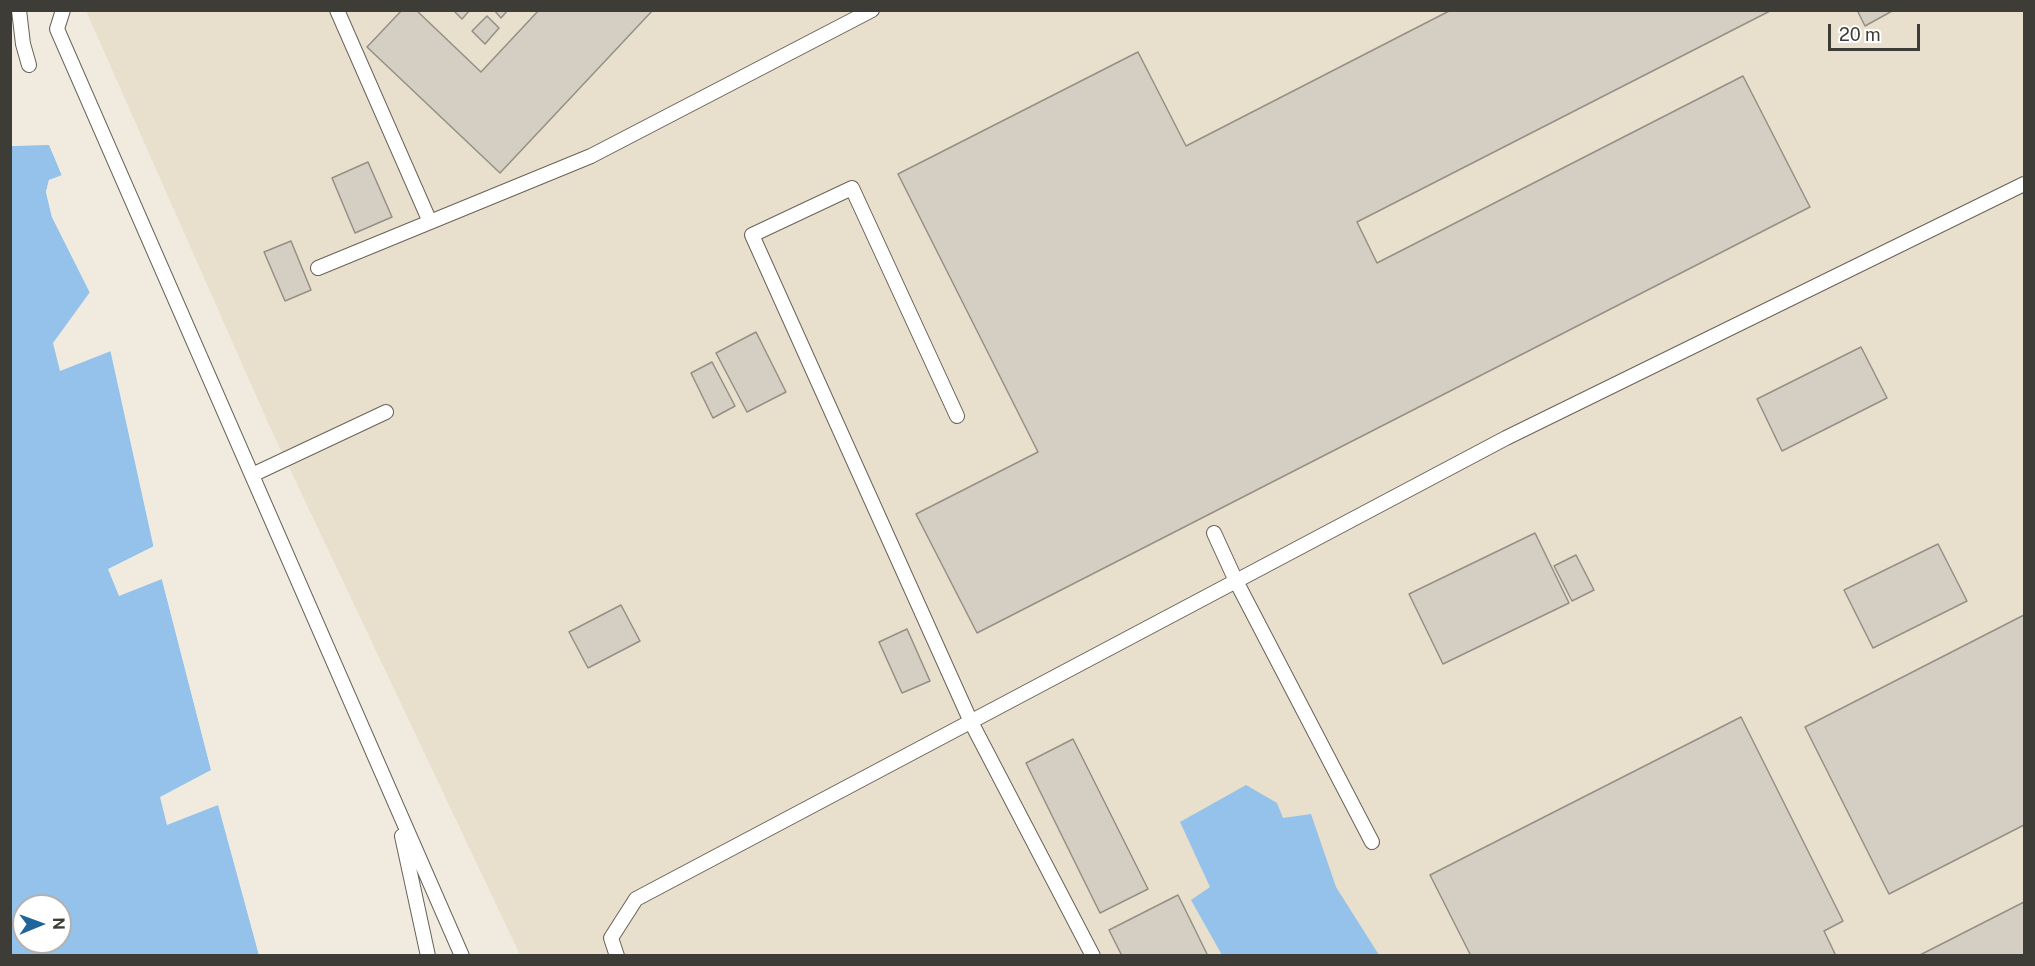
<!DOCTYPE html>
<style>
body{margin:0}
#map{position:relative;width:2035px;height:966px;overflow:hidden;background:#f1ebdf;font-family:"Public Sans",sans-serif}
canvas{display:block}
.frame{position:absolute;inset:0;border:12px solid #3e3c37;pointer-events:none}
.north{position:absolute;left:12px;top:894px;width:60px;height:60px;box-sizing:border-box;background:#fff;border:2px solid #b2b1af;border-radius:50%;rotate:89deg;font-size:16px;font-weight:700;line-height:24px;text-align:center;color:#3e3c37}
.north::after{content:'';display:block;margin:auto;width:21px;height:27px;background:#20659a;clip-path:polygon(50% 0,100% 100%,50% 72%,0 100%)}
.scale{position:absolute;left:1828px;top:24px;width:92px;height:27px;box-sizing:border-box;border:3px solid #3e3c37;border-top:0;padding-left:8px;font-size:18px;line-height:21px;white-space:nowrap;color:#3e3c37;-webkit-text-stroke:4px #fff;paint-order:stroke}
</style>
<div id="map">
<canvas width="2035" height="966"></canvas>
<div class="frame"></div>
<div class="north">N</div>
<div class="scale">20 m</div>
</div>
<script>
const c = document.querySelector('canvas').getContext('2d');
c.lineJoin = 'round';
function paint(path, color) {
  c.fillStyle = color;
  c.fill(path, 'evenodd');
}
function stroke(path, color, width, dash) {
  c.strokeStyle = color;
  c.lineWidth = width;
  c.lineCap = dash ? 'butt' : 'round';
  c.setLineDash(dash || []);
  c.stroke(path);
}
paint(new Path2D(`
 M88,10L2024,11V955H520L270,427L87,13Z`), '#e8dfcc');
paint(new Path2D(`
 M49,144L62,176L49,180L46,192L52,217L90,292L53,343L60,371L111,351L154,546L108,569L119,596L162,579L211,770L160,797L167,825L218,805L259,955L11,956L10,146ZM24,906H60V942H24Z
 M1246,785L1277,803L1283,818L1311,814L1336,887L1379,955H1222L1191,900L1210,887L1180,822Z`), '#94c2eb');
paint(new Path2D(`
 M48,142L49,144H52L65,175L64,178L51,182L49,192L55,216L92,291L91,295L52,217L46,192L49,180L62,175L49,145L11,146L10,143Z
 M110,349L114,351L157,545L154,549Z
 M161,576L165,579L214,769L212,773Z
 M218,802L221,804L262,956L259,955Z`), '#f1ebdf');
const building = new Path2D(`
 M402,10H416L481,72L539,10H653L500,173L367,47Z
 M453,10H470L462,19Z
 M494,10H508L501,18Z
 M1451,10H1772L1357,222L1377,263L1743,76L1810,207L977,633L916,514L1038,452L898,174L1138,52L1186,146Z
 M1857,10H1894L1865,26Z
 M487,16L499,28L485,44L472,31Z
 M368,162L392,217L355,233L332,178Z
 M291,241L311,290L285,301L264,252Z
 M756,332L786,392L747,412L716,353Z
 M1861,347L1887,398L1782,451L1757,399Z
 M712,362L735,406L713,418L691,373Z
 M1535,533L1569,603L1443,664L1409,594Z
 M1938,544L1967,601L1873,648L1844,590Z
 M1576,555L1594,590L1572,601L1554,566Z
 M621,605L640,641L588,668L569,632Z
 M2024,615V825L1889,894L1805,727Z
 M907,629L930,681L902,693L879,642Z
 M1741,717L1843,921L1824,931L1836,956H1471L1430,875Z
 M1073,739L1148,889L1100,913L1026,763Z
 M1178,895L1208,956H1122L1109,930Z
 M2024,902V956H1918Z`);
paint(building, '#d4cec3');
stroke(building, '#959085', 1.5);
const service = new Path2D(`
 M19,10L23,44L29,65
 M63,10L57,29L462,956
 M337,10L430,222
 M318,268L591,156L872,10
 M957,416L852,188L752,235L971,722L1093,956
 M252,475L386,412
 M1214,533L1236,581L1372,842
 M402,836L428,956
 M617,956L611,938L636,899L1506,438L2024,184`);
stroke(service, '#686359', 16);
stroke(service, '#fff', 14);
</script>
